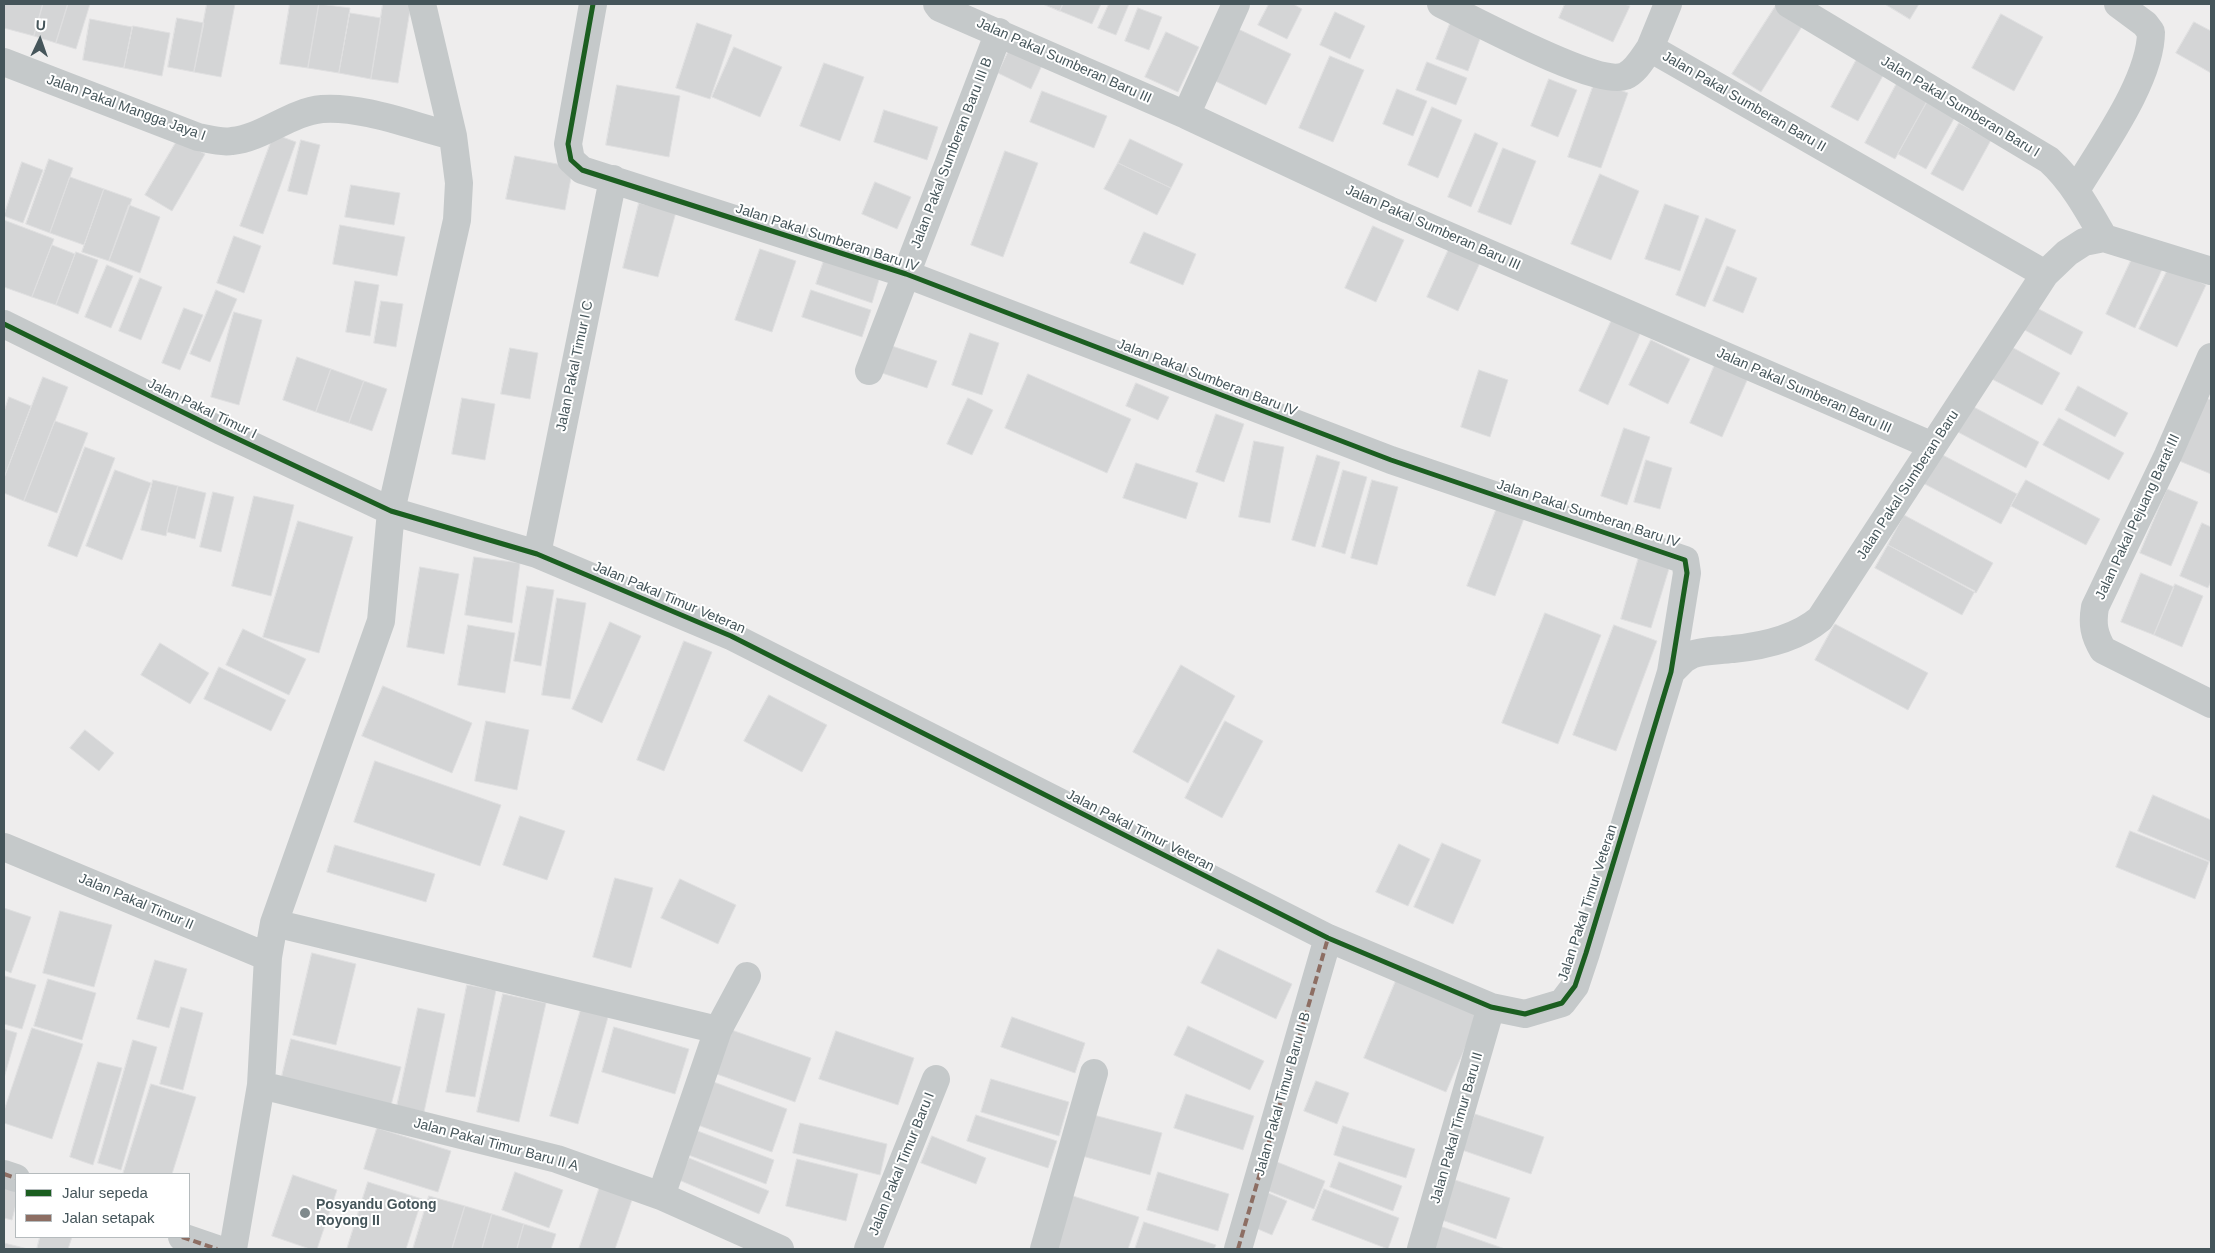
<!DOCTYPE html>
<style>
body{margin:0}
#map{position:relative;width:2215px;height:1253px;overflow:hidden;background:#eeeded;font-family:Helvetica,sans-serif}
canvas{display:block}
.frame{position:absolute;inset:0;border:5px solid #45555a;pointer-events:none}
.legend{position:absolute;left:15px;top:1173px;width:175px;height:65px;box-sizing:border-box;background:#fff;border:1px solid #b5bbbd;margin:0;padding:6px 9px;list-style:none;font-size:15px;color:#45555a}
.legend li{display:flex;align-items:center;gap:10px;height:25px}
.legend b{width:25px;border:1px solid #b5bbbd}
.north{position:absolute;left:15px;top:15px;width:50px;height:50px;-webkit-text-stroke:4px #fff;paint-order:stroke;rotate:3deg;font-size:14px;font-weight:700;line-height:20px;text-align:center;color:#45555a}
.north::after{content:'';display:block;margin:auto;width:18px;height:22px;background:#45555a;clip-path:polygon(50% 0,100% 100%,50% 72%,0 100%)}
</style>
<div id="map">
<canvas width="2215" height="1253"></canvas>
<div class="frame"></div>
<ul class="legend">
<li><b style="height:6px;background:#1b5e20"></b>Jalur sepeda</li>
<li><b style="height:6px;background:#8d6e63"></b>Jalan setapak</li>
</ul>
<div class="north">U</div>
</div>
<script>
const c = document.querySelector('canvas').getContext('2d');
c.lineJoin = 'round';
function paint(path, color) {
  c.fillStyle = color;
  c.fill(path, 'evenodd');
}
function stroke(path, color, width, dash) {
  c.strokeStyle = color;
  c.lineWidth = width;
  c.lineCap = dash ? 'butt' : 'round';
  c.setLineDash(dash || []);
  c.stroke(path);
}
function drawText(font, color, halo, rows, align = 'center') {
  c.font = font + ' Helvetica,sans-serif';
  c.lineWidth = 4;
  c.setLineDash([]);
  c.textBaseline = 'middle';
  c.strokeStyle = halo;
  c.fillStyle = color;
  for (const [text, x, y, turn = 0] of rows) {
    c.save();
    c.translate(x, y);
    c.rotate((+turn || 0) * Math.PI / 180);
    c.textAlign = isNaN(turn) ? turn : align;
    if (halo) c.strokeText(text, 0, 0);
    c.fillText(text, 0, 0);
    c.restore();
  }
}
const building = new Path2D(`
 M4,4H43L34,36L4,28Z
 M43,4H68L56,43L34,36Z
 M68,4H90L76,49L56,43Z
 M207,4H235L221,77L194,72Z
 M290,4H319L308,68L280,64Z
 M319,4L350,8L339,73L308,68Z
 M383,4H411L398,83L371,79Z
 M1043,4H1063L1060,11Z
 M1063,4H1101L1092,24L1060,11Z
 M1109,4H1129L1116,35L1098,28Z
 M1269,4H1293L1302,9L1287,39L1258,25Z
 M1565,4H1624L1630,6L1613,42L1559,18Z
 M1777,4L1806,20L1761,92L1732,74Z
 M1885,4H1919L1910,19Z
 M1138,8L1162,17L1149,50L1125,41Z
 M1335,12L1365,26L1350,59L1320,45Z
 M350,13L381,18L371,79L339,73Z
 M2001,14L2043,37L2014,91L1972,68Z
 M1453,16L1484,28L1468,71L1436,59Z
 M177,18L204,23L194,72L168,67Z
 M90,19L132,27L124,68L83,60Z
 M2194,22L2211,31V73L2176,53Z
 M697,23L732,35L710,99L676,88Z
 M133,26L170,33L162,76L124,68Z
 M1238,29L1291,54L1266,105L1213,80Z
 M1166,32L1199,47L1178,92L1145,77Z
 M1011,46L1044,61L1031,89L998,73Z
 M734,47L782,67L760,117L712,97Z
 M1859,55L1886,70L1858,121L1831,107Z
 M1330,56L1364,70L1333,142L1299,128Z
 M1427,62L1467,78L1456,105L1416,90Z
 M824,63L864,77L840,141L800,126Z
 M1549,79L1577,90L1558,137L1531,126Z
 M1595,81L1628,93L1601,168L1568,157Z
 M1897,83L1928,100L1895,159L1865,143Z
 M617,85L680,96L669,157L606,145Z
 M1397,89L1427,101L1413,136L1383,124Z
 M1042,91L1107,116L1094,148L1030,122Z
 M1928,100L1956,115L1926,169L1898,154Z
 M1432,107L1462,120L1438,178L1408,165Z
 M884,110L938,127L927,160L874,142Z
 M1959,123L1991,140L1963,191L1931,174Z
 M1475,133L1498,143L1471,207L1448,197Z
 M274,134L296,142L263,234L240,226Z
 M178,139L205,154L172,211L145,195Z
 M1130,139L1183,164L1171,188L1118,163Z
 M301,140L320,145L307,195L288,191Z
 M1503,148L1536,161L1511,225L1478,212Z
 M1005,151L1038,163L1003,257L971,245Z
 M515,156L573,167L565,210L506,199Z
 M49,159L73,168L50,233L26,224Z
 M22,162L43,170L23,223L4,216Z
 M1118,163L1171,188L1157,215L1104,189Z
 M1600,174L1639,191L1611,260L1571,244Z
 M70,177L104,189L84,245L50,233Z
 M875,182L911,197L897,229L862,214Z
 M351,185L400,193L394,225L345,217Z
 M104,189L132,199L109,261L82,252Z
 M639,203L676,212L658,277L623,268Z
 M1665,204L1699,216L1680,271L1645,259Z
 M129,205L160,217L140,273L109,261Z
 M1706,218L1736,230L1705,307L1676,295Z
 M4,220L54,239L32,297L4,287Z
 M340,225L405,237L397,276L333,264Z
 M1373,226L1404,240L1376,302L1345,288Z
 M1144,232L1196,254L1183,285L1130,263Z
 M234,236L261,246L244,293L217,283Z
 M1452,242L1483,256L1458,311L1427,297Z
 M52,245L75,254L56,305L32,297Z
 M760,249L796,261L772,332L735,320Z
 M2136,250L2165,263L2135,328L2106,314Z
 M76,252L98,260L78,314L56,305Z
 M826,254L881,273L872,303L816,284Z
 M107,265L133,276L111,328L85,317Z
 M1727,266L1757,278L1743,313L1713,301Z
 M2169,267L2206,285L2177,347L2139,329Z
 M140,278L162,287L141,340L119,331Z
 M355,281L379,285L370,336L346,332Z
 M216,290L237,299L210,362L190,354Z
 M811,290L871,310L862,337L802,317Z
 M381,301L403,304L396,347L374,343Z
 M2033,306L2083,332L2071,355L2021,328Z
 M184,308L203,315L180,370L162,363Z
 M234,312L262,320L239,405L211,397Z
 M1614,315L1643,327L1608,405L1579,391Z
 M970,333L999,343L982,395L952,385Z
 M1651,340L1690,359L1668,404L1629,385Z
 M883,343L937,361L927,388L873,370Z
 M2006,344L2060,373L2042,405L1988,377Z
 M510,348L538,353L530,399L501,394Z
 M1719,355L1752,369L1722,437L1690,423Z
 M297,357L331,369L316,412L283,400Z
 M331,369L364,381L349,423L316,412Z
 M1479,370L1508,380L1490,437L1461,427Z
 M1028,374L1131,419L1107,473L1005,428Z
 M43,377L68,387L24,501L4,493V478Z
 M364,381L387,389L372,431L349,423Z
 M1136,383L1169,397L1158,420L1126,406Z
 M2078,386L2128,413L2115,437L2065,410Z
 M9,397L31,406L4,478V412Z
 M2203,397L2211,400V474L2177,460Z
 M462,398L495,404L485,460L452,454Z
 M968,398L993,410L972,455L947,444Z
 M1970,405L2039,442L2026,468L1956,431Z
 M1216,414L1244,424L1224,482L1196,472Z
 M2059,418L2124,453L2109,480L2043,445Z
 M55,421L88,433L57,513L24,501Z
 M1624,428L1650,437L1627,505L1601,496Z
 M1254,441L1284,447L1270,523L1239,517Z
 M85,447L115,458L77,557L48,546Z
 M1935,451L2017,494L2001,524L1919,481Z
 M1317,455L1340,462L1315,547L1292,540Z
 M1646,460L1672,468L1660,509L1634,502Z
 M1136,463L1198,483L1186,519L1123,498Z
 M115,470L151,483L122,560L86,546Z
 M1343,470L1367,477L1345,554L1322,547Z
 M153,480L178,486L166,536L141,530Z
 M1372,480L1398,487L1377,565L1351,558Z
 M2026,480L2100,519L2086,545L2011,506Z
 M178,486L206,493L195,539L167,532Z
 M2167,489L2198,502L2171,566L2140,553Z
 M213,492L234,497L221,552L200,547Z
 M254,496L294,505L271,596L232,586Z
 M1499,502L1526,513L1495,596L1467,586Z
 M1904,515L1993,563L1976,593L1888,545Z
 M298,521L353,537L319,653L263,637Z
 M2202,523L2211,527V581L2208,588L2180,576Z
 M1888,545L1975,591L1962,615L1875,568Z
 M1640,553L1671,562L1651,628L1621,619Z
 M474,557L520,563L512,623L465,615Z
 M420,567L459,574L444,654L407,647Z
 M2141,573L2174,587L2154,635L2121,622Z
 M2175,584L2203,596L2182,647L2154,635Z
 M527,586L554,590L541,666L514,661Z
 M557,598L586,603L570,699L542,695Z
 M1545,613L1601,635L1558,744L1502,723Z
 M610,622L641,636L602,723L572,709Z
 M1835,624L1928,673L1908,710L1815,660Z
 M468,625L515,633L505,693L458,685Z
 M1614,625L1657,641L1616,751L1573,735Z
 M243,629L306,659L289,695L226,665Z
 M684,641L712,652L664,771L637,760Z
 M160,643L209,673L190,704L141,675Z
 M1181,665L1235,696L1188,783L1133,752Z
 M219,667L286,700L271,731L204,699Z
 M383,686L472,723L452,773L362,736Z
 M769,695L827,725L802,772L744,741Z
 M486,721L529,730L517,790L475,781Z
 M1225,721L1263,741L1222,818L1185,798Z
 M85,730L114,753L99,771L70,748Z
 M375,761L501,805L480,866L354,822Z
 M2153,795L2211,820V862L2138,831Z
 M520,816L565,831L547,880L503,865Z
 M2130,831L2209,862L2195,899L2116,867Z
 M1442,843L1481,860L1453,924L1414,907Z
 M1399,844L1430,859L1408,906L1376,892Z
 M335,845L435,874L426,902L327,872Z
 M615,878L653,888L631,968L593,957Z
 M680,879L736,905L718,944L661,918Z
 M4,908L31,917L11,973L4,970Z
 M60,911L112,925L94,987L43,973Z
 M1218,949L1292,984L1276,1019L1201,983Z
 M312,953L356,964L336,1045L293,1035Z
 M155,960L187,969L169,1028L137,1019Z
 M5,976L36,985L22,1029L4,1024Z
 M1397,978L1480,1013L1446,1092L1364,1058Z
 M48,979L96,993L82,1040L34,1026Z
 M467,985L496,990L475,1097L446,1092Z
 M503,994L546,1003L519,1122L477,1112Z
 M181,1007L203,1013L183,1090L160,1084Z
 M418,1008L445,1014L424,1112L397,1106Z
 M581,1009L608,1017L578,1124L550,1116Z
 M1012,1017L1085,1043L1075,1073L1001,1047Z
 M1188,1026L1264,1061L1250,1090L1174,1055Z
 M614,1027L689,1049L675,1094L602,1072Z
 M32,1028L83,1044L52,1139L4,1123V1111Z
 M726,1028L811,1058L795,1102L711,1072Z
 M4,1029L17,1033L4,1078Z
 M836,1031L914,1058L898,1105L819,1079Z
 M291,1039L401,1067L389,1113L280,1084Z
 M133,1040L157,1047L121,1170L98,1163Z
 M98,1062L122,1068L93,1165L70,1157Z
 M991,1079L1069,1102L1059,1136L981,1112Z
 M711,1081L787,1109L772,1152L695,1124Z
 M1316,1081L1349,1093L1337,1124L1304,1111Z
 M151,1084L196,1097L172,1174H123Z
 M1186,1094L1254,1116L1243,1150L1174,1128Z
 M1086,1113L1162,1133L1150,1175L1075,1154Z
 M1475,1114L1544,1137L1531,1174L1462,1150Z
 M976,1115L1057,1141L1048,1168L967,1141Z
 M800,1123L887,1144L880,1175L793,1153Z
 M1343,1126L1415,1149L1406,1178L1334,1155Z
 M377,1128L451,1151L438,1192L364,1169Z
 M695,1130L774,1160L766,1184L686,1154Z
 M932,1136L986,1158L976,1184L921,1163Z
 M689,1158L769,1191L759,1214L679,1180Z
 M797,1159L858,1174L846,1221L786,1206Z
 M1272,1160L1325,1181L1314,1209L1261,1188Z
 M1339,1162L1402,1186L1393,1211L1330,1187Z
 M515,1172L563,1190L549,1228L502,1210Z
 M1158,1172L1229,1194L1218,1231L1147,1210Z
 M293,1175L337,1190L317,1249H310L272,1236Z
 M1452,1179L1510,1198L1496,1239L1439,1219Z
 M368,1182L422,1199L406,1249H347Z
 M601,1183L634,1194L615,1249H579Z
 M4,1184L16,1188V1204L12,1220L4,1218Z
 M1324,1189L1399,1218L1388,1249L1312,1220Z
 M1261,1190L1287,1201L1272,1235L1246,1224Z
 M1070,1195L1139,1217L1128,1249H1055Z
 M429,1196L465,1206L452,1249H413Z
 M465,1206L492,1214L482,1249H452Z
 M492,1214L524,1224L517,1249H482Z
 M1144,1222L1216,1245L1214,1249H1135Z
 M524,1224L556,1234L551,1249H517Z
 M1437,1225L1505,1249H1429Z
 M40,1237H72L68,1249H37Z
 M4,1243L28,1249H4Z`);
paint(building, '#d4d5d6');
stroke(building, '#dfdfe0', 1);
stroke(new Path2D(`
 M937,4L940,8L1186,115L1389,210L1933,446
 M1441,4C1472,19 1597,87 1625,76C1636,71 1643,58 1650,48L2045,274
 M1789,4L2049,160C2073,182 2088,210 2104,238
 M1650,48L1668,4
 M4,62L198,137C209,139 220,143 232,141C263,138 290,112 322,109C363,106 412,126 453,136
 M1186,115L1236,4
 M2076,190C2101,148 2151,80 2151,32L2145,24L2118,4
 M4,324L221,431L391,511L537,554L731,636L1328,938L1491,1007L1525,1014L1562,1003L1575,986L1586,953L1671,672L1687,573L1685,560L1391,460L906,274L582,170L571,160L568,144L593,4
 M2211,357L2168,455L2095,607C2092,624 2094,635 2103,650L2211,704
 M869,371L999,32
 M537,554L613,179
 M1671,672L1684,659L1691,655C1704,650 1719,651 1733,649C1764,646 1796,639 1820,619L2045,274L2067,253L2084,242L2104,238L2211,271
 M4,847L268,957
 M274,923L718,1030
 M261,1085L557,1159L661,1196L780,1249
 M4,1174L16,1178
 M661,1196L718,1030L747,976
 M182,1237L217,1249
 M233,1249L261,1085L268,957L274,923L381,621L391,511L457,220L459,183L453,136L422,4
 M868,1249L936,1079
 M1044,1249L1094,1073
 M1238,1249L1328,938
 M1421,1249L1491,1007`), '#c5c9ca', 28);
stroke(new Path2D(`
 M4,1174L16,1178
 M182,1237L217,1249
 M1238,1249L1328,938`), '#8d6e63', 4, [8, 4]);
stroke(new Path2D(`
 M4,324L221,431L391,511L537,554L731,636L1328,938L1491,1007L1525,1014L1562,1003L1575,986L1586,953L1671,672L1687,573L1685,560L1391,460L906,274L582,170L571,160L568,144L593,4`), '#1b5e20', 5);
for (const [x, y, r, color] of [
 [305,1213,6,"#808a8d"]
]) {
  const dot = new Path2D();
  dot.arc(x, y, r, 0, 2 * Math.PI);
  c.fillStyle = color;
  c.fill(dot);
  stroke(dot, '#fff', 2);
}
drawText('14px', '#45555a', '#fff', [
 ["Jalan Pakal Sumberan Baru III",1064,61,24],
 ["Jalan Pakal Sumberan Baru II",1744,102,30],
 ["Jalan Pakal Sumberan Baru I",1960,107,31],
 ["Jalan Pakal Mangga Jaya I",126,108,20],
 ["Jalan Pakal Sumberan Baru III B",952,153,-69],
 ["Jalan Pakal Sumberan Baru III",1433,228,24],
 ["Jalan Pakal Sumberan Baru IV",827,238,18],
 ["Jalan Pakal Timur I C",575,366,-78],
 ["Jalan Pakal Sumberan Baru IV",1207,378,21],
 ["Jalan Pakal Sumberan Baru III",1804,391,24],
 ["Jalan Pakal Timur I",202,409,26],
 ["Jalan Pakal Sumberan Baru",1908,485,-57],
 ["Jalan Pakal Sumberan Baru IV",1588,514,18],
 ["Jalan Pakal Pejuang Barat III",2138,517,-65],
 ["Jalan Pakal Timur Veteran",669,598,23],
 ["Jalan Pakal Timur Veteran",1140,831,27],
 ["Jalan Pakal Timur II",136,902,23],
 ["Jalan Pakal Timur Veteran",1588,903,-72],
 ["Jalan Pakal Timur Baru II B",1283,1094,-74],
 ["Jalan Pakal Timur Baru II",1457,1128,-74],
 ["Jalan Pakal Timur Baru II A",496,1145,15],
 ["Jalan Pakal Timur Baru I",902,1164,-68]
]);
drawText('bold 14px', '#45555a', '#fff', [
 ["Posyandu Gotong",316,1205],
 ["Royong II",316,1221]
], 'left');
</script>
